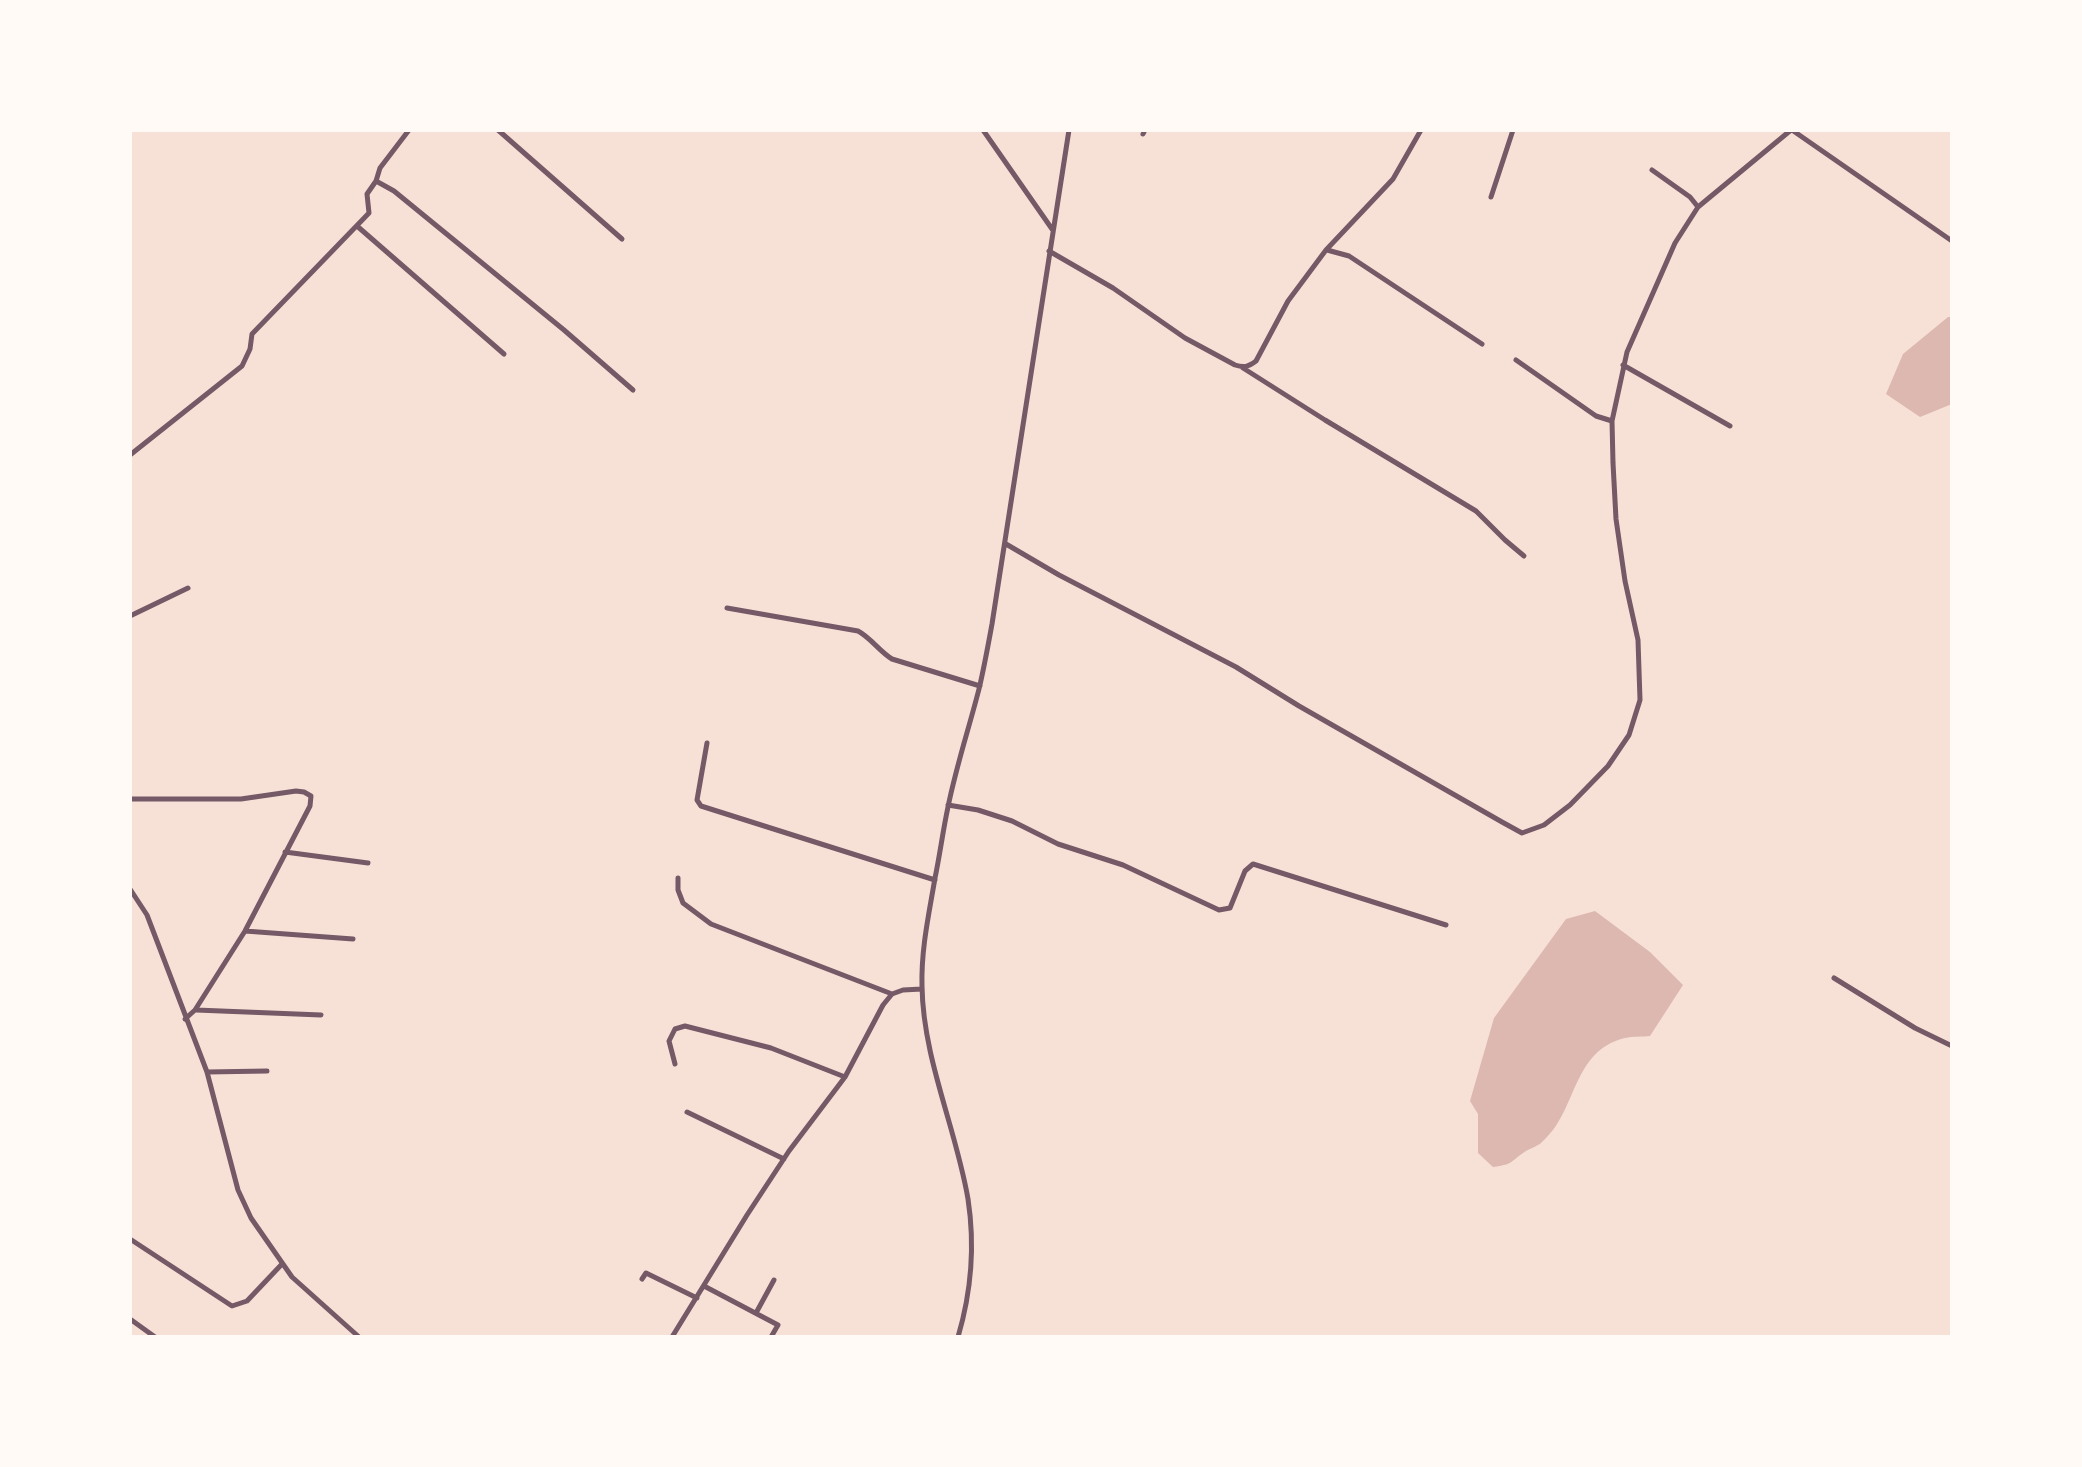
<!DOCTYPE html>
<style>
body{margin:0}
#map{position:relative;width:2082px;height:1467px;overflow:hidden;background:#f7e1d7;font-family:"Varela Round",sans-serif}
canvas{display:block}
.frame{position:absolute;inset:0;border:132px solid #fffaf5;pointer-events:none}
</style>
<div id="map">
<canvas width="2082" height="1467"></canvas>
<div class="frame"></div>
</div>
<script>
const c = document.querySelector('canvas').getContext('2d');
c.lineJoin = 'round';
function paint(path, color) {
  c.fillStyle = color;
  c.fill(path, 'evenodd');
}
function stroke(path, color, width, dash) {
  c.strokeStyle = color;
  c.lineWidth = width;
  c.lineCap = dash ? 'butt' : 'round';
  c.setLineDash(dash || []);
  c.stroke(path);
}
paint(new Path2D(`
 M1948,317H1952V404L1920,417L1886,394L1903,354Z
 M1595,911L1650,952L1683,985L1650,1036C1642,1037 1633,1036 1625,1038C1571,1051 1578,1111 1542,1142C1538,1146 1531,1148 1526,1151C1509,1162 1515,1164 1493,1167L1478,1153V1114L1470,1101L1494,1018L1566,919Z`), '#dcb8b0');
stroke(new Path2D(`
 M409,130L380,168L376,181L394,191L564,330L633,390
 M498,130L622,239
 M983,130L1052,229
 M1792,130L1952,241
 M1143,134L1145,130
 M1652,170L1690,197L1698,207
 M1491,197L1513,130
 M357,226L504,354
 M1327,250L1349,256L1482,344
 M1049,251L1113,288L1185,338L1235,365C1244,368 1248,367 1256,361L1288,301L1326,250L1393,179L1421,130
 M1516,360L1596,416L1612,421
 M1623,365L1730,426
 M1243,368L1325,420L1476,511L1505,540L1524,556
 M130,455L242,366L250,349L252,334L369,213L367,194L376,181
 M1006,544L1059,575L1236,667L1299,706L1502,822L1522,833L1544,825L1570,805L1608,766L1629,735L1640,700L1638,640L1625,581L1616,519L1613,463L1612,421L1627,352L1675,243L1698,207L1791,130
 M727,608L858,631C871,638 879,651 892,659L980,686
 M130,616L188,588
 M707,743L697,800L701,806L935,880
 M130,799H241L296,791L304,792L311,796L310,806L245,931L195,1010L185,1019
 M948,805L978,810L1012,821L1058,844L1123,865L1219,910L1230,908L1245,871L1253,864L1446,925
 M285,852L368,863
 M678,878V890L683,903L711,924L892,994
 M130,889L147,915L207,1072L238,1190L251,1218L292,1277L359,1337
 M245,931L353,939
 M1834,978L1915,1028L1952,1046
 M196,1010L321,1015
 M675,1064L669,1041L675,1029L685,1026L771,1048L845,1077
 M207,1072L267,1071
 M687,1112L784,1159
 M130,1239L232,1306L247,1301L282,1264
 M642,1279L646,1273L697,1298
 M704,1286L778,1325L771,1337
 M756,1313L774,1280
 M130,1319L155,1337
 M672,1337L747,1215L789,1151L845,1077L883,1005L892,994L903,990L922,989
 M958,1337C971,1293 975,1245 968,1199C956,1128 923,1059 922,986C921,949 929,914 935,878C940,854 943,830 948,807C956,767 969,728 979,689C984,668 988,646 992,624L1069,130`), '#755966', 5);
</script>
